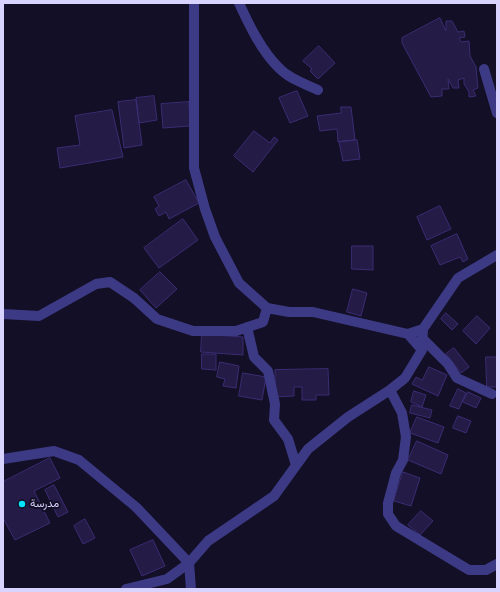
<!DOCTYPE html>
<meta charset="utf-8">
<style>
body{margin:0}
#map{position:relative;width:500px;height:592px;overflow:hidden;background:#130f26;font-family:"Golos Text",sans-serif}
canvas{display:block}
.frame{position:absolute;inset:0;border:4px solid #d9d4ff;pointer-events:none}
</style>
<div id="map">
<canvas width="500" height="592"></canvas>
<div class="frame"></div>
</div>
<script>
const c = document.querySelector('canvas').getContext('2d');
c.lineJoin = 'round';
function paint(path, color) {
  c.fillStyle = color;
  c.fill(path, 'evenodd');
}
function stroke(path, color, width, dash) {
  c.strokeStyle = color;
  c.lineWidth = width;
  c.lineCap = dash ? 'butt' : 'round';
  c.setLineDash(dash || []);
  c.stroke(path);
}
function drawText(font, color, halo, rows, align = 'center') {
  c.font = font + ' "Golos Text",Vazirmatn,sans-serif';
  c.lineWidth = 4;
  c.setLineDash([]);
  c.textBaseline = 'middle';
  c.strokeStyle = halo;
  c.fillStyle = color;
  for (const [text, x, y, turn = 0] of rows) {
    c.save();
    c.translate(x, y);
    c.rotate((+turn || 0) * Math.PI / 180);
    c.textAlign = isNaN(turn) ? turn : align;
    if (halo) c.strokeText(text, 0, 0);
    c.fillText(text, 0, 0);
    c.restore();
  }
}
const building = new Path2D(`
 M440,18L446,31V21H452L458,32L464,31L465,37L459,38L461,42L469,41L470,56L476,67L478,88L473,90L476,96L469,97V92L464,84V78L458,80L459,88H453L448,79L449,89H442V96L431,97L402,43V38Z
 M319,46L335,63L318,79L310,71L312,69L303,61Z
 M297,91L308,116L290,123L279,98Z
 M154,96L157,120L139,123L136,98Z
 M136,100L142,145L124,148L118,102Z
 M189,102L190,126L163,128L161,104Z
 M341,107H351L355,140L338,142L337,129L320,131L317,116L341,113Z
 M112,110L123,157L60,168L57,148L80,145L75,116Z
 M254,131L270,143L274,137L278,140L253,172L234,156Z
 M357,140L360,159L343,161L339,142Z
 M186,180L199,203L169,219L166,212L159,216L155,209L159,206L154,197Z
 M440,206L451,229L427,240L417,217Z
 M183,219L198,240L159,268L144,248Z
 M457,234L468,259L463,262L460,257L440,265L431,246Z
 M352,246H373V270L352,269Z
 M160,272L177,289L156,308L140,290Z
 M353,289L367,293L361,316L347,312Z
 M446,313L458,324L452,330L441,319Z
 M477,316L490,328L476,344L463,331Z
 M202,334L243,337V355L201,352Z
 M454,348L469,367L461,373L446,354Z
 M202,354H216V370L202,369Z
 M486,357H497V387H487Z
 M220,362L239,366L236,388L223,386L225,379L217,377Z
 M429,367L447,375L438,396L412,384L416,377L422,380Z
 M328,369L329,395H316V400H302V387H294V396L275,397V370Z
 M243,373L266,377L262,400L239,396Z
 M458,389L466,393L459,409L450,406Z
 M414,391L426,395L422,407L411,402Z
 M468,392L481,398L476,408L463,402Z
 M412,405L432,410L430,418L410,413Z
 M458,416L471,421L466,433L453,428Z
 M417,417L444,427L438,443L410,433Z
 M417,441L448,455L441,474L408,460Z
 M50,458L60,478L34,491L50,523L15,540L3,518V482Z
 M403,472L420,478L411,506L394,501Z
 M54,485L68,512L58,517L45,490Z
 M421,511L433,521L420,535L408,525Z
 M85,519L95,538L83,544L74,526Z
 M153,540L165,566L142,576L130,550Z`);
paint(building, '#241b47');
stroke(building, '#3b2d73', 1);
stroke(new Path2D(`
 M194,3V168L205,209L215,237L239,283L267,308L289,312H313L408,334L423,329
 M239,3C249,25 262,52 280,69C290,79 305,84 318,90
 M484,69L497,113
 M3,314L39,316L96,284L110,282L134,298L157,319L193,331H236L263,322L267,308
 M247,327L254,357L268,371L275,404L274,420L288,439L296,465
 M408,334L422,350
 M423,339L448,364L457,378L492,394
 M390,390L402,413L406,437L403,460L396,473L388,503V514L396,526L469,570H486L497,564
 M3,459L54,451L79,460L136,507L189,563L191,589
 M126,589L167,579L189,563L208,541L274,496L308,449L348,417L390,390L405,378L422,350L423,329L458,278L497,255`), '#3d3a85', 10);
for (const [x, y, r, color] of [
 [22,504,4,"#00e5ff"]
]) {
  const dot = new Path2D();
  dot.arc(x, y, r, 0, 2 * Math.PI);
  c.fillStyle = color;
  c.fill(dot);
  stroke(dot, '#130f26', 1.5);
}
drawText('11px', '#d9d4ff', '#130f26', [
 ["مدرسة",30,504]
], 'left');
</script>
